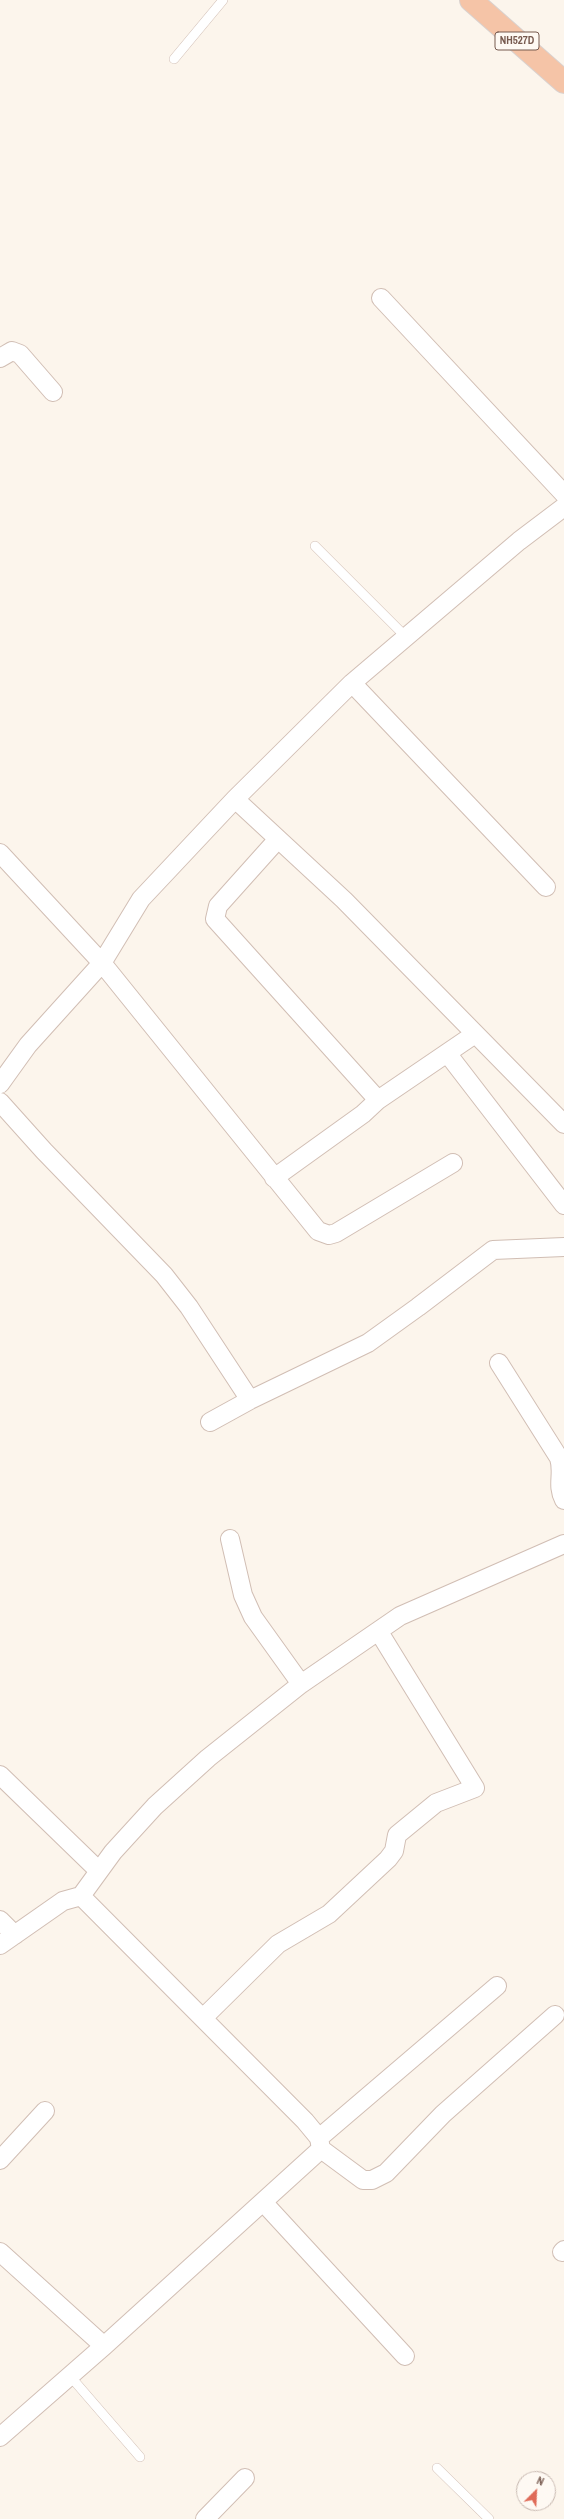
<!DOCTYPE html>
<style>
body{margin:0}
#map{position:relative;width:564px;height:2519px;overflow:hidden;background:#fcf5ec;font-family:"Archivo Narrow",sans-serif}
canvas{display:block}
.north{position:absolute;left:516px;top:2471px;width:40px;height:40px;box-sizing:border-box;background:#fef9f3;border:1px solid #c8b9b1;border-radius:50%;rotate:24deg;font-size:11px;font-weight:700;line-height:16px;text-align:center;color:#775a4f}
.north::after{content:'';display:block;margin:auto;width:14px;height:18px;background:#df6b58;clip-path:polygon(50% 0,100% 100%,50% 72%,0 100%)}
</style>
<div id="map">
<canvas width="564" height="2519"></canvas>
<div class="north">N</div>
</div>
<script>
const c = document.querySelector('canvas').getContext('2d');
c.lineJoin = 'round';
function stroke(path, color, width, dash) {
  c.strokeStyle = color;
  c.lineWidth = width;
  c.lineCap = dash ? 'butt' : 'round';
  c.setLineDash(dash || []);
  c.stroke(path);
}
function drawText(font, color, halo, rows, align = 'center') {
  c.font = font + ' "Archivo Narrow",sans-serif';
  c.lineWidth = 4;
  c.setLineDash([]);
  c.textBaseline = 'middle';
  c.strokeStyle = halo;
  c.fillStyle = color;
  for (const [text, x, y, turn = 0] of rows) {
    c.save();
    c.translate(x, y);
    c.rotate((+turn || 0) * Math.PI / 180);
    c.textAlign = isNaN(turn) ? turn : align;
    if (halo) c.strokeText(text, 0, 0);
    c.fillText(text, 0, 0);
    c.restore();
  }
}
const service = new Path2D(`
 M174,59L223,0
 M315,546L406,637
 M70,2376L140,2457
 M437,2468L489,2519`);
const minor = new Path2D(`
 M381,298L564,494
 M0,358L12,351L20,354L53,392
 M352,683L546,887
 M235,799L344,900L564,1124
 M278,839L218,906L215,919L378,1100
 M0,853L102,963L318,1231L329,1235L336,1233L453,1163
 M447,1053L564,1205
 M0,1084L28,1045L102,963L141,899L235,799L352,683L519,541L564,507
 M0,1102L44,1151L164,1275L189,1307L250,1400
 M274,1178L363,1114L378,1100L475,1034
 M499,1363L559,1458C564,1473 556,1485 564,1500
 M210,1422L250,1400L368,1343L418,1307L493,1250L564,1247
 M230,1539L243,1595L253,1617L301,1684
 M0,1775L99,1871
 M81,1896L113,1852L155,1806L208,1758L301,1684L400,1616L564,1544
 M0,1920L15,1935
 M0,1945L63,1901L81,1896L305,2121L319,2138L321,2149L104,2346L0,2437
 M203,2018L278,1944L329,1914L388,1859L394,1851L397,1835L436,1803L475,1788L379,1632
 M319,2138L497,1986
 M321,2149L363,2180H372L386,2173L443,2114L555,2015
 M0,2160L45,2111
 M263,2202L405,2356
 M0,2252L104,2346
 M562,2252L564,2250
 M205,2519L245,2478`);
const trunk = new Path2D(`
 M471,0L564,82`);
stroke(service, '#d1beb4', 10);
stroke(minor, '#d1beb4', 20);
stroke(trunk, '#d9d1ce', 24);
stroke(service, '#fff', 9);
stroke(minor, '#fff', 18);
stroke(trunk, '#f5c4a7', 22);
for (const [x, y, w] of [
 [517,41,44]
]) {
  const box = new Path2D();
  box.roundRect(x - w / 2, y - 9, w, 18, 3);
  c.fillStyle = '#fef9f3';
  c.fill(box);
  stroke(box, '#775a4f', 1);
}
drawText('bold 11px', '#775a4f', null, [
 ["NH527D",517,41]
]);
</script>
